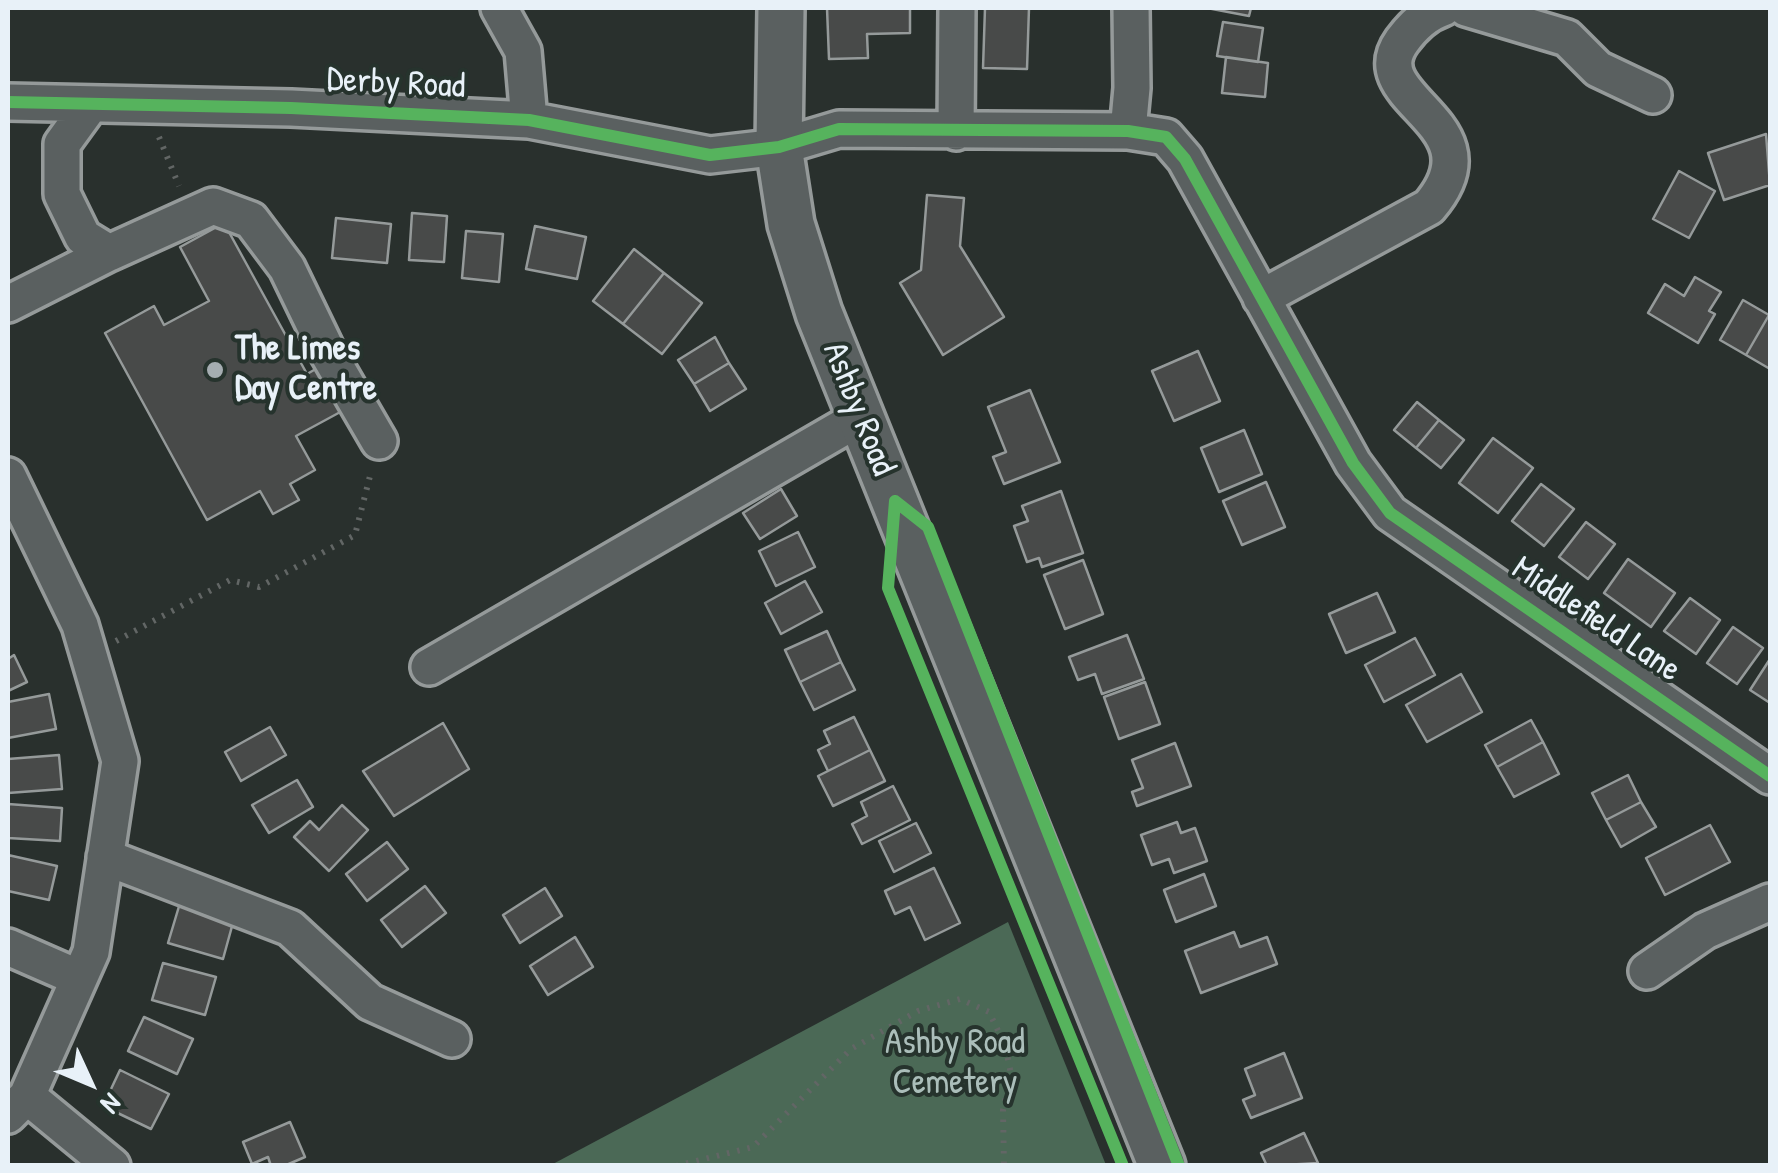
<!DOCTYPE html>
<style>
body{margin:0}
#map{position:relative;width:1778px;height:1173px;overflow:hidden;background:#29302d;font-family:"Patrick Hand",sans-serif}
canvas{display:block}
.frame{position:absolute;inset:0;border:10px solid #e8f1f8;pointer-events:none}
.north{position:absolute;left:40px;top:1033px;width:100px;height:100px;-webkit-text-stroke:8px #26332d;paint-order:stroke;rotate:134deg;font-size:28px;font-weight:700;line-height:40px;text-align:center;color:#e8f1f8}
.north::after{content:'';display:block;margin:auto;width:35px;height:45px;background:#e8f1f8;clip-path:polygon(50% 0,100% 100%,50% 72%,0 100%)}
</style>
<div id="map">
<canvas width="1778" height="1173"></canvas>
<div class="frame"></div>
<div class="north">N</div>
</div>
<script>
const c = document.querySelector('canvas').getContext('2d');
c.lineJoin = 'round';
function paint(path, color) {
  c.fillStyle = color;
  c.fill(path, 'evenodd');
}
function stroke(path, color, width, dash) {
  c.strokeStyle = color;
  c.lineWidth = width;
  c.lineCap = dash ? 'butt' : 'round';
  c.setLineDash(dash || []);
  c.stroke(path);
}
function drawText(font, color, halo, rows, align = 'center') {
  c.font = font + ' "Patrick Hand",sans-serif';
  c.lineWidth = 8;
  c.setLineDash([]);
  c.textBaseline = 'middle';
  c.strokeStyle = halo;
  c.fillStyle = color;
  for (const [text, x, y, turn = 0] of rows) {
    c.save();
    c.translate(x, y);
    c.rotate((+turn || 0) * Math.PI / 180);
    c.textAlign = isNaN(turn) ? turn : align;
    if (halo) c.strokeText(text, 0, 0);
    c.fillText(text, 0, 0);
    c.restore();
  }
}
paint(new Path2D(`
 M1008,922L1106,1165H551Z`), '#4b6956');
const building = new Path2D(`
 M827,8H910V33L867,34L868,58L829,59Z
 M985,8H1076H1029L1027,69L983,68Z
 M1207,8H1251L1249,16Z
 M1223,22L1263,28L1258,62L1217,56Z
 M1226,57L1268,63L1265,97L1222,93Z
 M1766,134L1770,185L1724,200L1708,153Z
 M1679,171L1715,191L1689,238L1653,219Z
 M927,195L964,198L960,246L1004,317L943,355L900,283L921,270Z
 M412,213L447,216L444,262L409,260Z
 M336,218L391,224L387,263L332,258Z
 M224,223L307,374L321,366L344,410L296,436L315,470L290,484L299,500L273,514L260,491L207,520L105,333L154,306L164,325L209,301L180,247Z
 M535,226L586,237L577,279L526,269Z
 M466,231L503,234L499,282L462,278Z
 M634,249L664,273L623,324L593,301Z
 M664,273L702,303L662,354L623,324Z
 M1695,277L1721,292L1709,311L1715,314L1698,343L1648,313L1665,284L1684,296Z
 M1743,300L1769,315L1746,355L1720,340Z
 M1769,315L1770,316V369L1746,355Z
 M715,337L729,363L694,384L678,360Z
 M1198,351L1220,401L1174,421L1152,371Z
 M729,363L746,389L710,411L694,384Z
 M1030,390L1060,462L1004,484L993,457L1006,452L988,407Z
 M1417,402L1439,420L1416,448L1394,430Z
 M1439,420L1464,440L1441,468L1416,448Z
 M1244,430L1262,474L1219,492L1201,448Z
 M1493,438L1533,468L1498,513L1459,483Z
 M1266,482L1285,527L1242,545L1223,501Z
 M1541,484L1574,509L1544,546L1512,521Z
 M781,489L797,516L760,539L743,513Z
 M1061,491L1083,553L1042,567L1039,558L1027,562L1014,526L1028,521L1022,506Z
 M1586,522L1615,544L1588,579L1559,557Z
 M798,532L815,567L776,586L759,551Z
 M1628,559L1675,593L1651,627L1604,593Z
 M1083,560L1103,614L1065,629L1044,575Z
 M805,581L822,612L781,634L765,603Z
 M1377,593L1395,632L1346,653L1329,614Z
 M1690,598L1720,620L1696,654L1664,631Z
 M1733,627L1763,648L1737,684L1707,663Z
 M827,631L841,662L800,682L785,650Z
 M1127,635L1144,679L1102,694L1095,674L1078,680L1069,657Z
 M1415,638L1435,675L1384,702L1365,665Z
 M14,655L27,682L8,691V659Z
 M1770,659V703L1750,690Z
 M841,662L855,690L814,710L800,682Z
 M1461,674L1482,712L1427,742L1406,705Z
 M1145,682L1160,724L1119,739L1104,697Z
 M49,694L56,729L8,738V702Z
 M854,717L870,750L828,771L818,750L830,744L824,731Z
 M1531,720L1543,742L1497,767L1485,745Z
 M443,723L469,769L394,816L363,771Z
 M270,727L286,755L241,781L225,752Z
 M1543,742L1559,774L1514,797L1497,767Z
 M1175,743L1191,786L1137,806L1132,792L1143,788L1132,760Z
 M870,750L885,781L833,806L818,776Z
 M59,755L62,789L8,793V759Z
 M1628,775L1641,802L1606,820L1592,793Z
 M297,780L313,807L269,833L252,805Z
 M893,786L910,820L862,844L852,824L867,816L861,802Z
 M1641,802L1656,827L1621,847L1606,820Z
 M8,804L62,808L60,841L8,838Z
 M342,805L368,830L329,871L294,837L310,821L319,830Z
 M1177,822L1181,833L1195,828L1207,861L1174,873L1169,859L1152,865L1141,835Z
 M916,823L931,853L894,872L879,841Z
 M1710,825L1730,862L1665,895L1646,858Z
 M387,842L408,869L367,901L346,874Z
 M8,855L57,866L49,900L8,891Z
 M934,868L960,923L925,940L910,907L895,914L885,891Z
 M1204,874L1216,906L1176,922L1164,890Z
 M425,886L446,913L402,947L381,920Z
 M545,888L562,916L520,943L503,915Z
 M180,903L234,919L223,959L168,943Z
 M1234,932L1240,947L1267,937L1277,964L1201,993L1185,951Z
 M575,937L593,967L548,995L530,966Z
 M163,963L216,977L205,1015L152,1000Z
 M144,1017L193,1039L177,1074L128,1051Z
 M1284,1053L1302,1098L1251,1118L1243,1100L1255,1095L1245,1069Z
 M120,1070L169,1094L151,1129L103,1106Z
 M290,1122L305,1157L284,1166H271L268,1157L252,1164L243,1142Z
 M1304,1133L1318,1163L1267,1166L1261,1153Z`);
paint(building, '#484a49');
stroke(building, '#959a9a', 2.5);
const minor = new Path2D(`
 M499,8L523,51L529,120
 M1466,8L1567,38L1598,69L1653,95
 M8,102L291,108L529,120L710,155L779,147L839,129L1128,131L1166,137L1185,159L1353,463L1390,513L1770,776
 M91,104L62,144V194L83,237L109,253L213,206L251,220L287,268L329,355L379,441
 M1128,131L1132,88L1131,8
 M956,132L957,8
 M1261,298L1429,207C1502,122 1359,101 1402,41C1413,26 1425,14 1443,8
 M8,304L109,253
 M8,476L80,625L120,761L91,952L27,1096L8,1115
 M429,667L861,417
 M105,857L290,928L370,1002L452,1039
 M8,947L79,978
 M1647,971L1705,931L1770,902
 M27,1096L112,1166`);
const major = new Path2D(`
 M781,8L779,147L791,224L819,313L1162,1166`);
stroke(minor, '#959a9a', 42);
stroke(major, '#959a9a', 52);
stroke(new Path2D(`
 M159,137L179,186
 M116,641L230,580L259,587L355,535L371,472
 M676,1166L753,1147L851,1049L918,1011L960,999L989,1012L1005,1045L1011,1074L1003,1110L1004,1166`), '#626665', 6, [2.5, 8]);
stroke(minor, '#5a6060', 35);
stroke(major, '#5a6060', 45);
stroke(new Path2D(`
 M8,102L291,108L529,120L710,155L779,147L839,129L1128,131L1166,137L1185,159L1353,463L1390,513L1770,776
 M895,501L928,527L1179,1166
 M895,501L888,588L1123,1166`), '#56b35d', 12);
for (const [x, y, r, color] of [
 [215,370,10,"#a5adb1"]
]) {
  const dot = new Path2D();
  dot.arc(x, y, r, 0, 2 * Math.PI);
  c.fillStyle = color;
  c.fill(dot);
  stroke(dot, '#26332d', 4);
}
drawText('35px', '#e8f1f8', '#26332d', [
 ["Derby Road",396,84,3],
 ["Ashby Road",858,409,68],
 ["Middlefield Lane",1596,620,34]
]);
drawText('bold 35px', '#e8f1f8', '#26332d', [
 ["The Limes",235,350],
 ["Day Centre",235,390]
], 'left');
drawText('35px', '#abbeba', '#26332d', [
 ["Ashby Road",955,1044],
 ["Cemetery",955,1084]
]);
</script>
